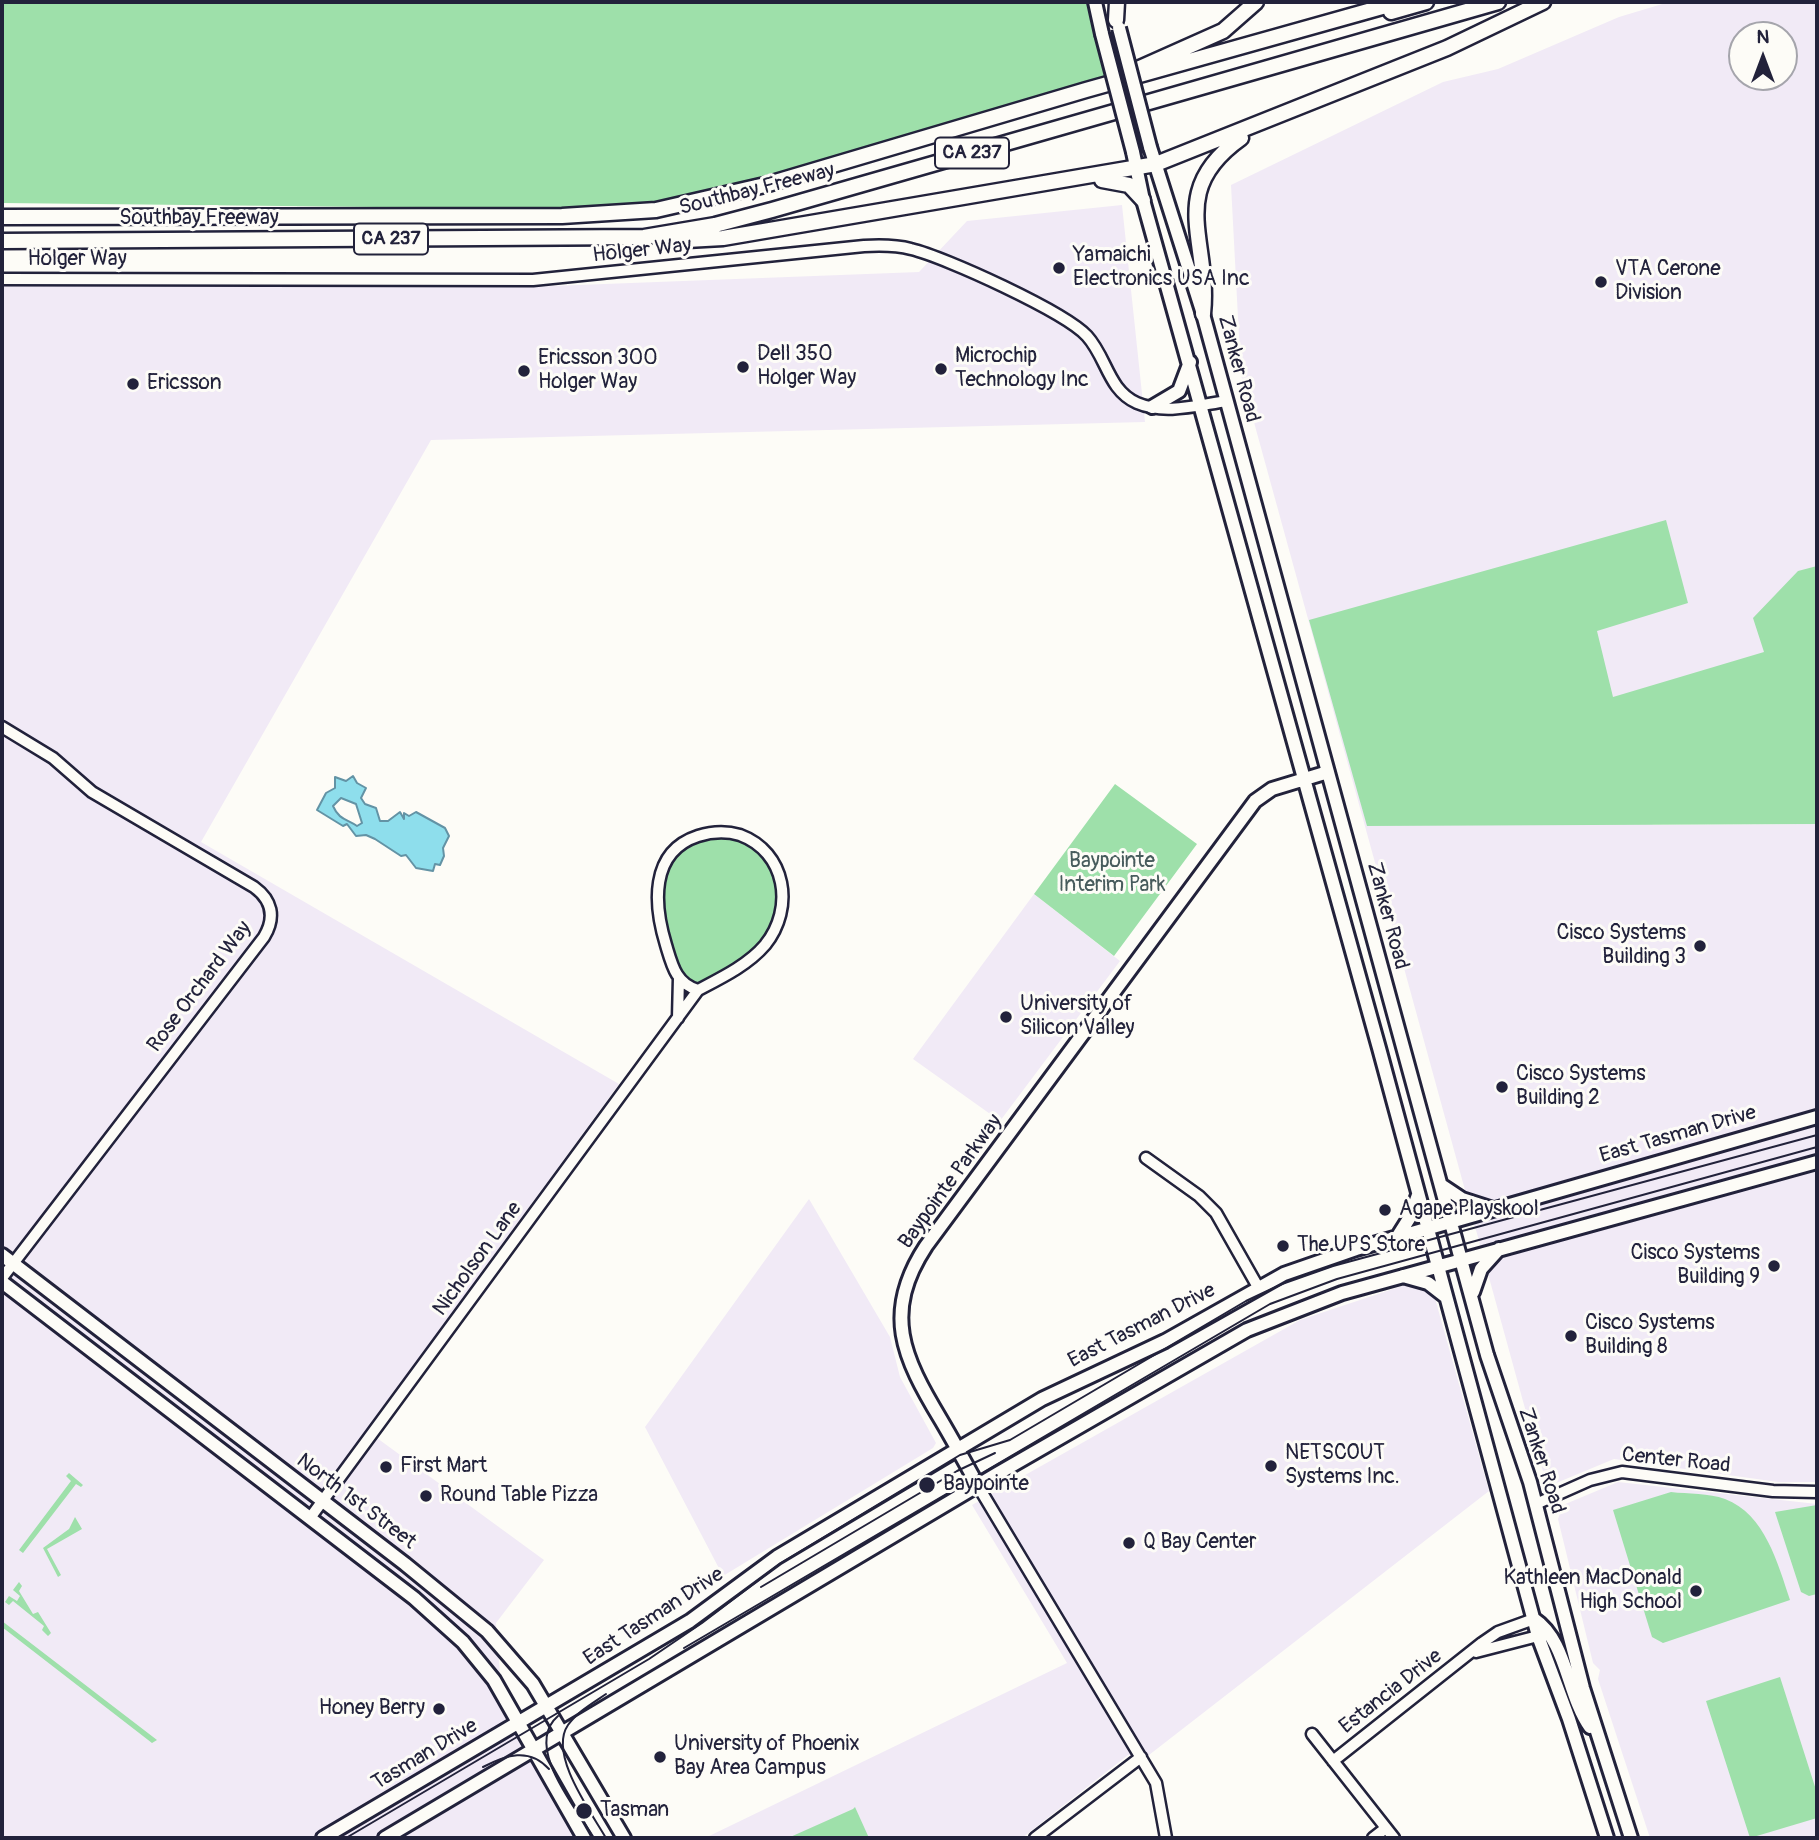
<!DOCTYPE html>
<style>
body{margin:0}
#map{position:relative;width:1819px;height:1840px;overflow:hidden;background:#fdfcf7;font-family:Pangolin,sans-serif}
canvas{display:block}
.frame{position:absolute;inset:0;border:4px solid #22223b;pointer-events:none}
.north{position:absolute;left:1728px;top:21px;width:70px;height:70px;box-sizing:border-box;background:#fdfcf7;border:2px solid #a5a5ac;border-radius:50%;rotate:0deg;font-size:19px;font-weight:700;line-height:28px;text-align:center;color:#22223b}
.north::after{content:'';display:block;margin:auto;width:24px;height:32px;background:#22223b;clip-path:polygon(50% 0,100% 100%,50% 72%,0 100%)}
</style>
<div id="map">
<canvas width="1819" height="1840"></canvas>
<div class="frame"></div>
<div class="north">N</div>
</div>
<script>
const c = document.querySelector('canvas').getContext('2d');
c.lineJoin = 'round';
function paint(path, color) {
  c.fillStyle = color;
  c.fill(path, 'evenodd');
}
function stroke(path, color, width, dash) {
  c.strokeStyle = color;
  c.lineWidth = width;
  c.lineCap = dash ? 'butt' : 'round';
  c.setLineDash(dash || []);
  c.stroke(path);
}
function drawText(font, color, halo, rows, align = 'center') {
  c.font = font + ' Pangolin,sans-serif';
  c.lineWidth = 6;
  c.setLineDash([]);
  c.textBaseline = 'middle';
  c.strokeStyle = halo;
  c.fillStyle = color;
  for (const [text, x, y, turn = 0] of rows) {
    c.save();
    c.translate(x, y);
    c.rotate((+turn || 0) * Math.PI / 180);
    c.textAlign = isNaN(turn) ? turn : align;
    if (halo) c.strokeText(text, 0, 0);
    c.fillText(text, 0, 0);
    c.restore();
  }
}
paint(new Path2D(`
 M1669,2H1817V636L1652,825L1817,824V1482H1778L1614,1459L1549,1486L1540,1463L1241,375L1231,185L1443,82L1498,69L1619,17ZM1742,35H1784V77H1742Z
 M1122,205L1145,422L431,440L201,842L619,1084L366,1430L544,1560L496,1623L503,1712L576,1838H2V286L526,287L919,272L967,221Z
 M1034,894L1120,961L1000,1121L913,1059Z
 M809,1199L890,1337L900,1377L936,1443L933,1448L723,1576L645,1427Z
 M1429,1277L1489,1491L1149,1755H1128L1022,1838H705L1067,1663L972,1505L1300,1320Z
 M1618,1482L1817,1504V1838H1650L1598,1679L1600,1670L1593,1663L1558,1519L1563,1505Z`), '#f1eaf6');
paint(new Path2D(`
 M2,2H1089L1109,83L656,210L2,203Z
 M1666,520L1688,603L1597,631L1613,697L1764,652L1753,618L1798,571L1817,566V824L1367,826L1309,620Z
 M1115,784L1197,844L1114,956L1034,894Z
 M720,835C736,837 758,842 768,857C786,880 781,922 762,944C745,962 720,974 699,986C659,973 646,866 688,843C696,839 710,838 720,835Z
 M69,1473L83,1485L81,1487L76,1484L23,1553L19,1550L71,1481L66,1476Z
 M1671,1492C1688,1494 1709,1493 1725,1499C1765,1514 1778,1564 1790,1600L1663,1643L1652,1637L1613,1510Z
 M1817,1505V1594L1809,1596L1801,1592L1775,1512Z
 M75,1517L82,1529L47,1549L61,1575L58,1577L43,1548L69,1529Z
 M19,1582L22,1586L19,1591L33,1614L38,1612L51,1633L48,1636L42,1630L44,1626L13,1601L9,1605L5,1602L9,1596L17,1601L20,1596L13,1590Z
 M2,1621L157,1740L152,1743L2,1627Z
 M1780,1677L1817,1793V1818L1750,1838L1706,1701Z
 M855,1807L869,1838H788L853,1809Z`), '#9ee0aa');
const water = new Path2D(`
 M353,776L357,783L366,788L361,798L365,804L376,808L380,821H388L400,812L404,819V813L409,816L416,812L445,828L449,836L443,848L444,856L440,865L435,864L433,871L416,868L406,855L401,856L375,839L366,835L356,836L347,824L343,826L317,810L326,793L335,788V777L346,781ZM341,798L356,804L362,823L357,826C347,819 339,820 333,806Z`);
paint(water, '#8edeec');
stroke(water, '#6393a5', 2);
const minor = new Path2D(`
 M2,279L533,280L864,246C880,245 896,245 911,249C945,257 1065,312 1087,336C1107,358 1108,390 1137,403C1165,415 1198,405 1227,401
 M2,727L53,758L92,792L254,887C272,900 276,917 264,937L2,1278
 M678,1018L679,978
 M1146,1158L1199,1196L1216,1213L1258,1287
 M978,1486L1156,1783L1166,1838
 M1536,1504L1590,1480L1622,1472L1773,1491L1817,1492
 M310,1518L698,990C721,978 748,965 765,945C795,908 786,852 740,835C726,831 711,832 698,836C649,852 654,906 666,945C672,965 676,984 698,990
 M1476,1652L1538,1636
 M1312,1734L1394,1838
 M1333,1761L1482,1643L1498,1632L1534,1619
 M1035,1838L1141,1757
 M1373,1838L1386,1828`);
const major = new Path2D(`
 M1095,2L1102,34
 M1150,147L1203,314L1487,1355L1530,1482L1583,1688L1631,1838
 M1133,152L1143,200L1379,1048L1538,1636L1569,1719L1607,1838
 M1152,407L1179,391L1190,362
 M1441,1185L1462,1199L1493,1209
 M1398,1236L1410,1217L1418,1195
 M2,1255L405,1564L487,1631L533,1684L624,1838
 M1403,1276L1428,1283L1446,1297
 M2,1282L414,1598L463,1642L494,1680L584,1838
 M1473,1292L1481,1269L1499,1249
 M978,1486C966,1464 954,1442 941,1420C903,1357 882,1313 926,1246L1255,801L1272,789L1328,772
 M1534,1619C1567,1641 1567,1695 1590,1727
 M323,1838L690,1621L777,1557L1042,1399L1165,1341L1284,1274L1356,1249L1817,1117
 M385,1838L997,1474L1247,1330L1342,1293L1817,1162`);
const highway = new Path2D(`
 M1391,12L1426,2
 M1116,20L1117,2
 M1140,68L1223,31L1256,2
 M1102,180L1129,185L1143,200
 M2,217L562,216L656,210L765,185L1086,90L1400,2
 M2,241L644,237L715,225L772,210L1498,2
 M669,241L723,238L1156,164L1447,48L1543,2
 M1203,314C1211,241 1165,192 1241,138`);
stroke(minor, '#22223b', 15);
stroke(major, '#22223b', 18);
stroke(highway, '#22223b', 19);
stroke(minor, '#fdfcf7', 10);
stroke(major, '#fdfcf7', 12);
stroke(highway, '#fdfcf7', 14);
stroke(new Path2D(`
 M761,1587L957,1471L995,1453
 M684,1648L1270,1304L1337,1279L1817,1147
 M606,1694C593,1703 577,1712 568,1725C548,1754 591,1812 606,1838
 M558,1716C523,1746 576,1808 594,1838
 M483,1767C506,1755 529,1747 549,1769
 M346,1838L649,1659L702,1623L781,1563L960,1455L1010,1440L1246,1301L1282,1284L1333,1266L1817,1135`), '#22223b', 2);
const majorBridge = new Path2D(`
 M1119,28L1150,147
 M1102,34L1133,152`);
stroke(majorBridge, '#22223b', 18, []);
stroke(majorBridge, '#fdfcf7', 12);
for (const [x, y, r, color] of [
 [1059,268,7,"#22223b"],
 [1601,282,7,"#22223b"],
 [743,367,7,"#22223b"],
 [941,369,7,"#22223b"],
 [524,371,7,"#22223b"],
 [133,384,7,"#22223b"],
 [1700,946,7,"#22223b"],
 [1006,1017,7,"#22223b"],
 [1502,1087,7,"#22223b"],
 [1385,1210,7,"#22223b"],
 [1283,1246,7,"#22223b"],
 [1774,1266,7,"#22223b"],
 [1571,1336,7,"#22223b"],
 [1271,1466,7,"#22223b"],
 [386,1467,7,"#22223b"],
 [927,1485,9,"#22223b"],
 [426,1496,7,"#22223b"],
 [1129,1543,7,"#22223b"],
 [1696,1591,7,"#22223b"],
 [439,1709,7,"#22223b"],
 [660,1757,7,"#22223b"],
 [584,1811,9,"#22223b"]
]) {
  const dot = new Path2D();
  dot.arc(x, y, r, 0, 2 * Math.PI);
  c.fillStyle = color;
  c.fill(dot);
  stroke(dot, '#fdfcf7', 2.5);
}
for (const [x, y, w] of [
 [972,153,74],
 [391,239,74]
]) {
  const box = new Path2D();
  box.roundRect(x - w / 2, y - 15.5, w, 31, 5);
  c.fillStyle = '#fdfcf7';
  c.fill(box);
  stroke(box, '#22223b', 2);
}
drawText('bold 19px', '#22223b', null, [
 ["CA 237",972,153],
 ["CA 237",391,239]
]);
drawText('21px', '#22223b', '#fdfcf7', [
 ["Southbay Freeway",757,190,-14],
 ["Southbay Freeway",199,219],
 ["Holger Way",642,251,-6],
 ["Holger Way",77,260],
 ["Zanker Road",1238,369,75],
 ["Zanker Road",1387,916,75],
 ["Rose Orchard Way",200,987,-53],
 ["East Tasman Drive",1678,1135,-16],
 ["Baypointe Parkway",951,1182,-54],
 ["Nicholson Lane",478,1259,-54],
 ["East Tasman Drive",1142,1326,-27],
 ["Zanker Road",1541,1461,72],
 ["Center Road",1676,1461,6],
 ["North 1st Street",356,1502,37],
 ["East Tasman Drive",654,1617,-33],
 ["Estancia Drive",1391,1692,-38],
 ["Tasman Drive",425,1755,-31]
]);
drawText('21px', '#22223b', '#fdfcf7', [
 ["Yamaichi",1073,256],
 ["Electronics USA Inc",1073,280],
 ["VTA Cerone",1615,270],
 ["Division",1615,294],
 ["Dell 350",757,355],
 ["Holger Way",757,379],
 ["Microchip",955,357],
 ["Technology Inc",955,381],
 ["Ericsson 300",538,359],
 ["Holger Way",538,383],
 ["Ericsson",147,384],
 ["Cisco Systems",1686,934,"right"],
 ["Building 3",1686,958,"right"],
 ["University of",1020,1005],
 ["Silicon Valley",1020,1029],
 ["Cisco Systems",1516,1075],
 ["Building 2",1516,1099],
 ["Agape Playskool",1399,1210],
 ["The UPS Store",1297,1246],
 ["Cisco Systems",1760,1254,"right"],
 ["Building 9",1760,1278,"right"],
 ["Cisco Systems",1585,1324],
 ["Building 8",1585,1348],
 ["NETSCOUT",1285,1454],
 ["Systems Inc.",1285,1478],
 ["First Mart",400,1467],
 ["Baypointe",943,1485],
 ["Round Table Pizza",440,1496],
 ["Q Bay Center",1143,1543],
 ["Kathleen MacDonald",1682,1579,"right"],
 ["High School",1682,1603,"right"],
 ["Honey Berry",425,1709,"right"],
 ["University of Phoenix",674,1745],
 ["Bay Area Campus",674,1769],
 ["Tasman",600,1811]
], 'left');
drawText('21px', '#475b5c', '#fdfcf7', [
 ["Baypointe",1112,862],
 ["Interim Park",1112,886]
]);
</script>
